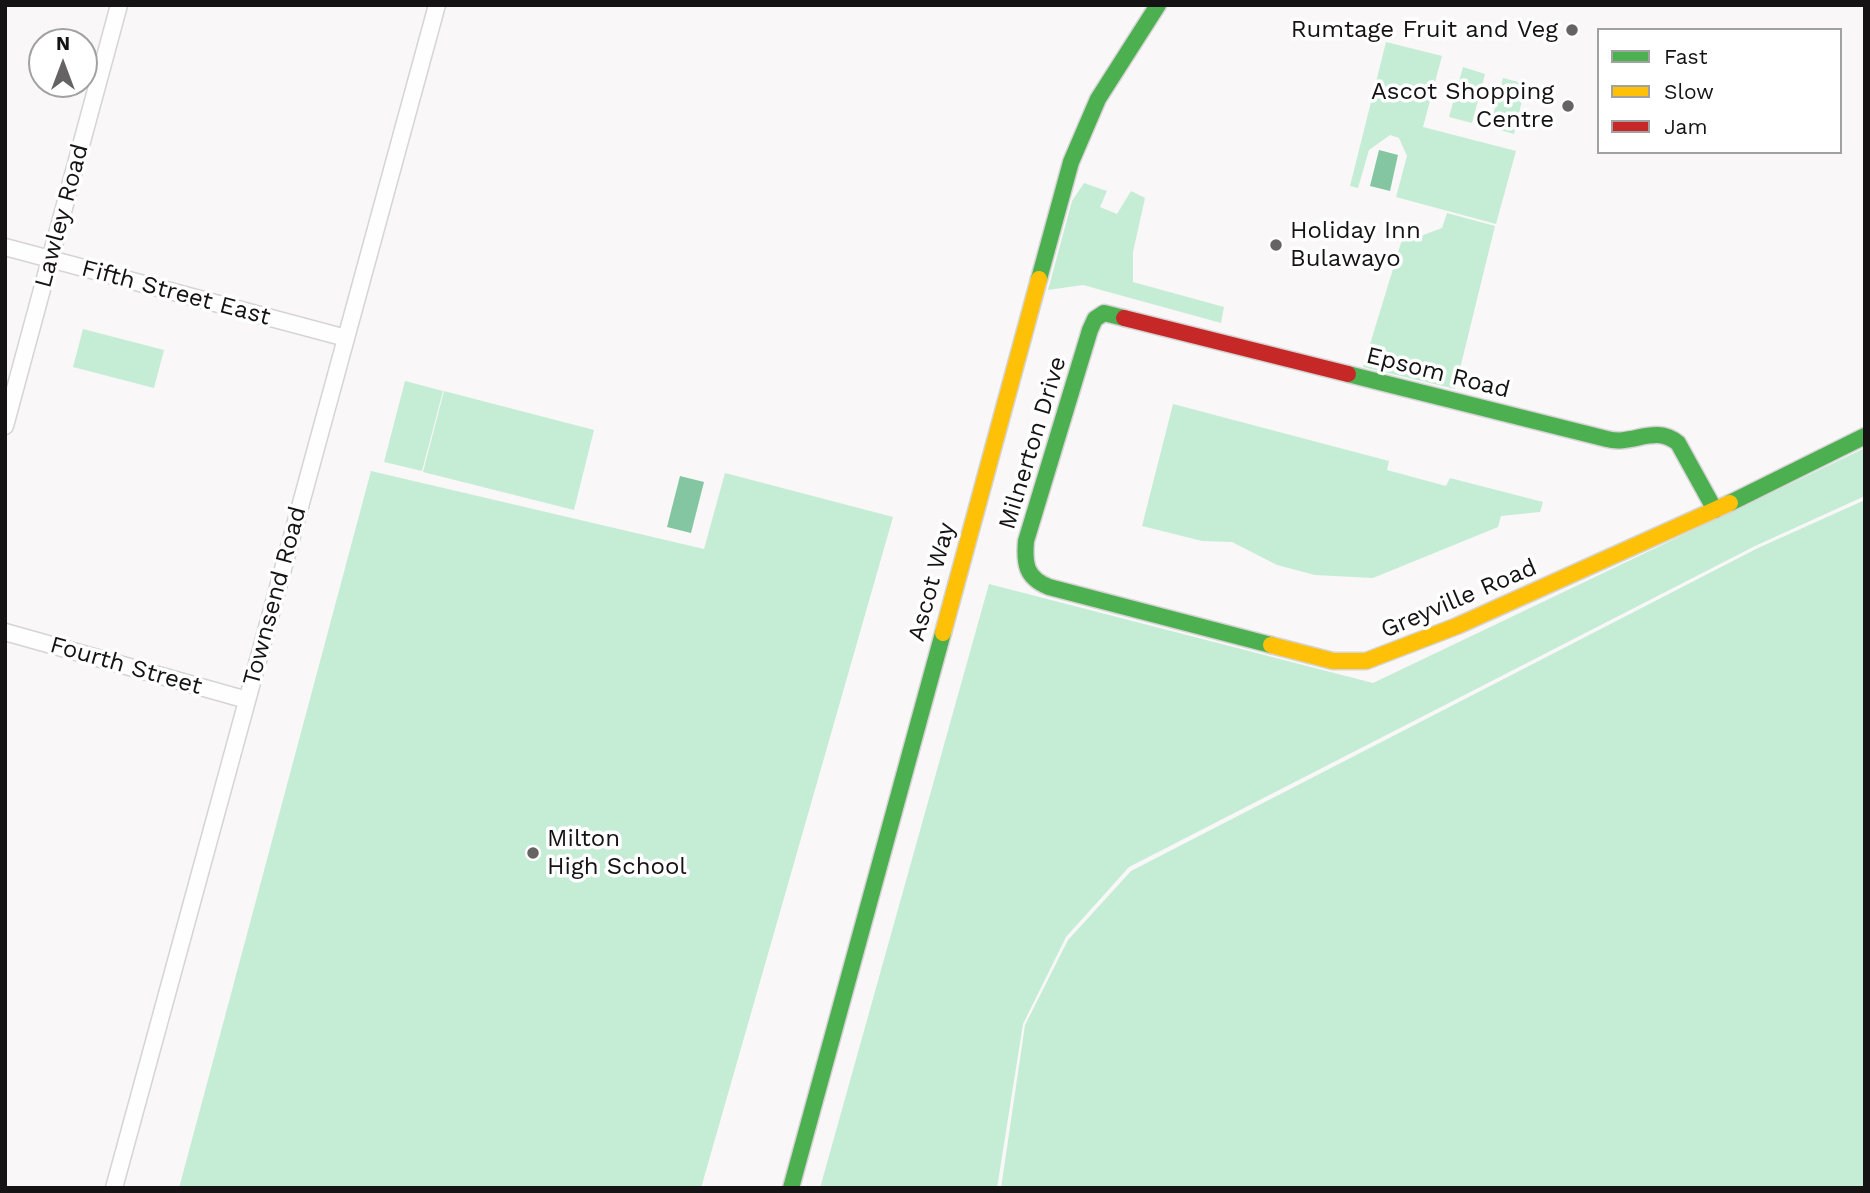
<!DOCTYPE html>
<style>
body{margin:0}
#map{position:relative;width:1870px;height:1193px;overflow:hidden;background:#f9f7f8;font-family:"Work Sans",sans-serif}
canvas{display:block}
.frame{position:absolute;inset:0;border:7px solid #151314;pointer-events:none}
.legend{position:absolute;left:1597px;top:28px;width:245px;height:126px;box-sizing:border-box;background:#fff;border:2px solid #a1a1a1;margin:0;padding:9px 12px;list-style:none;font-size:21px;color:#151314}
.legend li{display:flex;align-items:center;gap:14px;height:35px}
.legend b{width:35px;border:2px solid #a1a1a1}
.north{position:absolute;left:28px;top:28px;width:70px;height:70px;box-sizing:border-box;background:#fff;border:2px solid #a1a1a1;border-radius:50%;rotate:0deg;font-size:19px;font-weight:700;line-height:28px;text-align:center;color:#151314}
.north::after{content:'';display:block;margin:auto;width:24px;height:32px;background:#656364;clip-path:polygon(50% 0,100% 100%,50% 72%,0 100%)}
</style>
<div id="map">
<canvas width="1870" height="1193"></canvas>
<div class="frame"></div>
<ul class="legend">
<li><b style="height:9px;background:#4caf50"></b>Fast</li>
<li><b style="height:9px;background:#ffc107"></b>Slow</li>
<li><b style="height:9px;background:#c62828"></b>Jam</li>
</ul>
<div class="north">N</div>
</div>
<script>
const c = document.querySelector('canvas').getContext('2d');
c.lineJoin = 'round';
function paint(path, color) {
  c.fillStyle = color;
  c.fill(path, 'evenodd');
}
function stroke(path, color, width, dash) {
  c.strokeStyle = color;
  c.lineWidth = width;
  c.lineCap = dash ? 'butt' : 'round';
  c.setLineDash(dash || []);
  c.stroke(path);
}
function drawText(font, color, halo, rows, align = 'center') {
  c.font = font + ' "Work Sans",sans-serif';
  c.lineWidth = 7;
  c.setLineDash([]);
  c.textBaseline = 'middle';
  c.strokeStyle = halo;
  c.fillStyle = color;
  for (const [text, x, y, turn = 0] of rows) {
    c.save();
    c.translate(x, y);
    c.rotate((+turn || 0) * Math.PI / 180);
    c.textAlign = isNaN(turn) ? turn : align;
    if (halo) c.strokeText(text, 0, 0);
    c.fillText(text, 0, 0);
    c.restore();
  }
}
paint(new Path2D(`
 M1386,42L1442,56L1423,127L1516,151L1496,224L1396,197L1407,156L1399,138L1390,135L1369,150L1358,188L1350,186Z
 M1463,67L1485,74L1472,123L1449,117Z
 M1503,78L1526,84L1514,134L1490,127Z
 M1084,183L1107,191L1100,207L1117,214L1131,191L1145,198L1133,252V282L1224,307L1221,323L1083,285L1048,290L1072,201Z
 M1447,213L1495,226L1455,389L1363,367L1404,233L1418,237L1442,228Z
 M83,329L164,350L154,388L73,367Z
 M405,381L443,391L422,471L384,462Z
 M444,391L594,430L574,510L423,472Z
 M1173,404L1389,461L1387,470L1446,486L1450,478L1543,502L1540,512L1501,516L1498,527L1373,578L1315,575L1277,565L1232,542L1202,541L1142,526Z
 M1865,448V496L1755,546L1129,867L1066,937L1023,1024L997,1188H820L989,584L1373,683Z
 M371,471L704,549L725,473L893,517L701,1188H179Z
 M1865,500V1188H1001L1025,1025L1068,940L1131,871L1758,548Z`), '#c5edd5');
paint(new Path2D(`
 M1379,150L1398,155L1390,191L1370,186Z
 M680,476L704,482L691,533L667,527Z`), '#83c6a1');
const street = new Path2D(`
 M5,247L346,338
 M5,426L119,5
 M5,632L247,700
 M114,1188L437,5`);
const fast = new Path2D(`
 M1039,279L1071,162L1098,99L1158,5
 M1124,318L1104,313L1095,319L1090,330L1026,541C1024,564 1026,578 1049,587L1271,645
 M1348,374C1434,396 1520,417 1607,439C1633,446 1654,424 1678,443L1715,510
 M1730,503L1865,436
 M791,1188L943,633`);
const slow = new Path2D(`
 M943,633L1039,279
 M1271,645L1333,661H1366L1457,626L1730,503`);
const jam = new Path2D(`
 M1124,318L1348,374`);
stroke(street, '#d6d4d5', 19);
stroke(fast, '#d6d4d5', 19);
stroke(slow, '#d6d4d5', 19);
stroke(jam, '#d6d4d5', 19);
stroke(street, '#fefefe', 16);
stroke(fast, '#4caf50', 16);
stroke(slow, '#ffc107', 16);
stroke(jam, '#c62828', 16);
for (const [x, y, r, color] of [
 [1572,30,7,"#656364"],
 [1568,106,7,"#656364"],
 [1276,245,7,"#656364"],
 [533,853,7,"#656364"]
]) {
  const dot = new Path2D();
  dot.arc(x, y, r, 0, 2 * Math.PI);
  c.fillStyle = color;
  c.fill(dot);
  stroke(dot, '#fff', 2.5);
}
drawText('24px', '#151314', '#fff', [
 ["Rumtage Fruit and Veg",1558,30],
 ["Ascot Shopping",1554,92],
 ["Centre",1554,120],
 ["Holiday Inn",1290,231,"left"],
 ["Bulawayo",1290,259,"left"],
 ["Milton",547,839,"left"],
 ["High School",547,867,"left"]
], 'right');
drawText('24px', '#151314', '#fff', [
 ["Lawley Road",62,216,-75],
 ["Fifth Street East",176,293,15],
 ["Epsom Road",1438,373,14],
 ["Milnerton Drive",1033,443,-73],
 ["Ascot Way",932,582,-75],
 ["Townsend Road",275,596,-75],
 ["Greyville Road",1459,599,-23],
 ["Fourth Street",126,666,16]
]);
</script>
